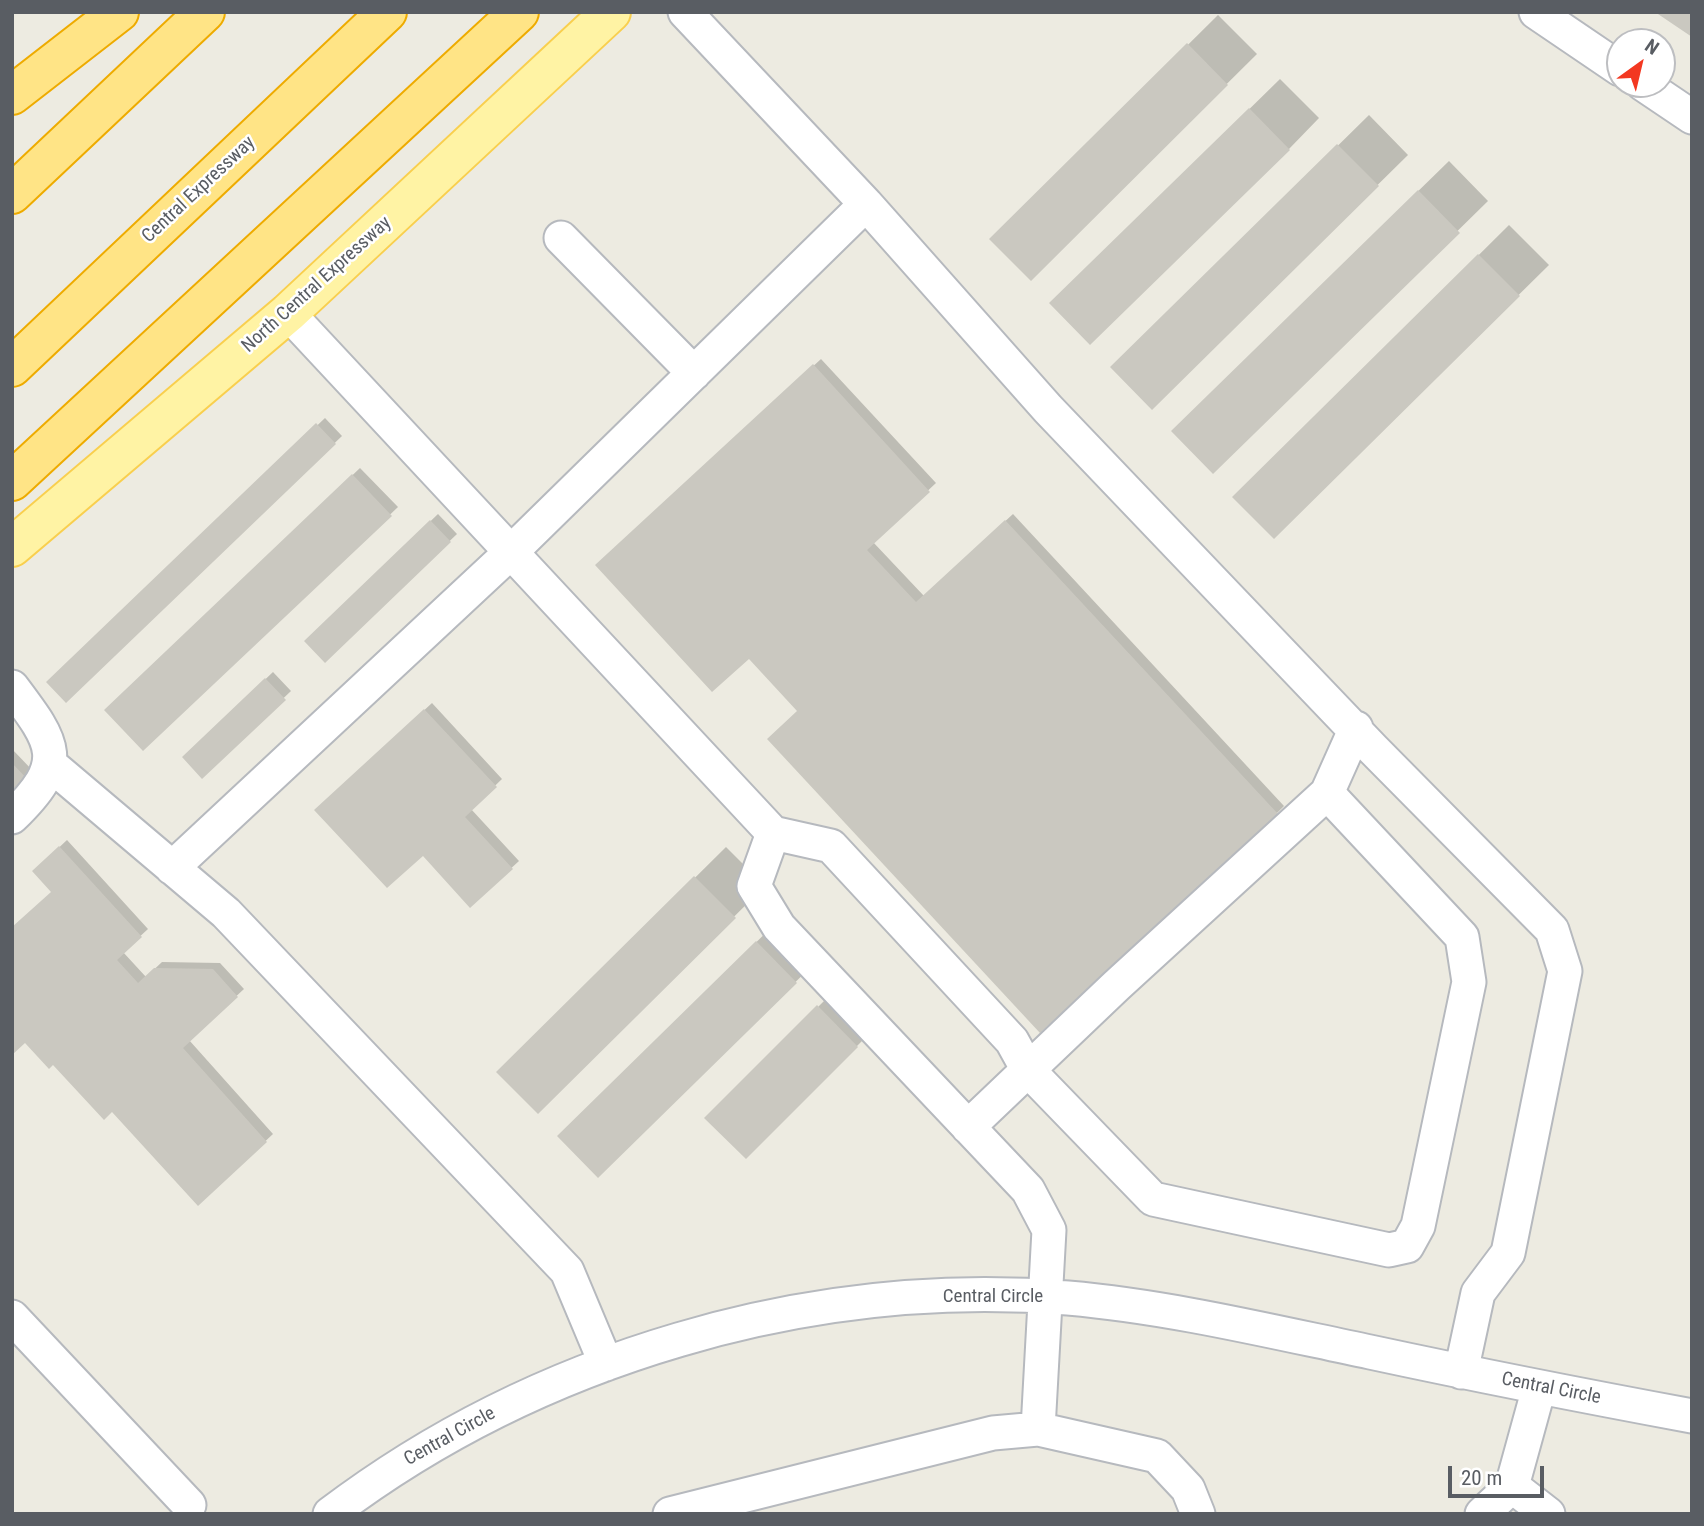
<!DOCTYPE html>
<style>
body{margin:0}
#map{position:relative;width:1704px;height:1526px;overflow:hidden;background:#edebe1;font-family:"Roboto Condensed",sans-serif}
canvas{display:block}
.frame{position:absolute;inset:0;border:14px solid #595d63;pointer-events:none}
.north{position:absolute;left:1606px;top:28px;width:70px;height:70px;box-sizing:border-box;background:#fff;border:2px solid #bdbec1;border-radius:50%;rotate:34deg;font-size:19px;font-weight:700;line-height:28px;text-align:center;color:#595d63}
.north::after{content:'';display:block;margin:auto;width:24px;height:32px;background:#f33821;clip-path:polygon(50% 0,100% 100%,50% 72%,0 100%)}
.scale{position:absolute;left:1448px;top:1466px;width:96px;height:32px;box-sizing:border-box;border:4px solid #595d63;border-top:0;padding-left:9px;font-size:21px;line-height:24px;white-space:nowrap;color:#595d63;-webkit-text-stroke:5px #fff;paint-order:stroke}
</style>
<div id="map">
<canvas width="1704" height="1526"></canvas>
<div class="frame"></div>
<div class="north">N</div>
<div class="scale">20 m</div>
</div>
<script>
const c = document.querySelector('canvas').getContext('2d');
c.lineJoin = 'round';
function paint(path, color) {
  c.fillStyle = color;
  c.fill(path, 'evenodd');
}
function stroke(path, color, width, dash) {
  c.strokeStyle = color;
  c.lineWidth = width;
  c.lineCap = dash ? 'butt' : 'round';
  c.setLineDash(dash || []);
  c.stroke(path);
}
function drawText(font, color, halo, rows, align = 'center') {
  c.font = font + ' "Roboto Condensed",sans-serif';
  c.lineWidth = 5;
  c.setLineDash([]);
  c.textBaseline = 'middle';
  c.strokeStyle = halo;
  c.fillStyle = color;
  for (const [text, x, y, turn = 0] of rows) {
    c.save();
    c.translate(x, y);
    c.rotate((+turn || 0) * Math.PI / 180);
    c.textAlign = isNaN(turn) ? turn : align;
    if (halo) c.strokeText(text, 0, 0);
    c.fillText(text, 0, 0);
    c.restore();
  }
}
paint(new Path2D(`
 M1218,15L1257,54L1031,278L992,239Z
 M1280,79L1319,118L1289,149L1082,273Z
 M1369,115L1408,155L1152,407L1113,367Z
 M1449,161L1488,201L1213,471L1203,401Z
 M1509,225L1549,265L1274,536L1235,497Z
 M821,359L936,483L873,542L924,596L1013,514L1284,806L1277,813L799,711L749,656L604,558Z
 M325,418L342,436L66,700L49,682Z
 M360,468L398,507L144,749L106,710Z
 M438,514L457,534L325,660L306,641Z
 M273,672L291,691L202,776L184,757Z
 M432,703L502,779L471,809L519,861L471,905L423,853L324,803Z
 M12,749L35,773L12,794Z
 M67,840L148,929L123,952L146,977L162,962L220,963L244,989L189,1040L273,1134L198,1204L53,891L34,871Z
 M726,847L765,886L538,1111L499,1072Z
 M787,912L826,952L598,1176L559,1136Z
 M841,984L880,1023L746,1157L707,1118Z`), '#0003');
paint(new Path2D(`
 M1655,12H1692V37Z
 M1187,43L1228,85L1031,281L989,239Z
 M1249,108L1290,150L1090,345L1049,303Z
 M1337,144L1379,186L1152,410L1110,367Z
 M1418,190L1460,233L1213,474L1171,431Z
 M1478,254L1520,296L1274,539L1232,497Z
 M813,364L930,492L867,550L916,602L1005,520L1278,814L1040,1033L767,739L797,711L749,659L712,692L595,565Z
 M316,423L336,444L66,703L46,682Z
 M352,474L392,516L143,751L104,710Z
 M430,520L451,542L325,663L304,641Z
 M265,678L286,700L202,779L182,757Z
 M424,709L497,787L465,817L513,869L470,908L423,856L387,888L314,810Z
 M12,763L29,781L12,797Z
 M59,846L142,937L117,960L138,983L154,968L213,969L238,997L183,1048L267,1142L198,1206L112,1112L104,1120L53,1065L49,1069L25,1043L12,1055V927L51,892L32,871Z
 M694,876L736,918L538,1114L496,1072Z
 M756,941L797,983L598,1178L557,1136Z
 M817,1005L858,1047L746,1159L704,1118Z`), '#cac8c0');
const minor = new Path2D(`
 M685,12L866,204L1048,409L1373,749L1552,930L1565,971L1508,1253L1478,1293L1461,1372
 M1536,12L1620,69
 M1643,84L1692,117
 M561,238L694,373
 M288,313L773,833L831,846L1012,1041L1028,1070L1153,1199L1389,1250L1407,1246L1418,1226L1469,982L1462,937L1327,793
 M12,687C55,744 69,762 12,817
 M51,765L226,913L567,1271L606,1364
 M773,833L754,886L779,927L1028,1190L1049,1230L1038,1429
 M172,868L511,552L866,204
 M968,1127L1116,986L1327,793L1356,728
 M12,1317L189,1505
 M1512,1486L1548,1514
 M330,1514C536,1358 809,1277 1068,1298C1170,1307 1269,1331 1370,1352C1477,1375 1584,1396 1692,1416
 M670,1514L993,1433L1038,1429L1157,1456L1188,1489L1198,1514
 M1482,1514L1512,1486L1539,1388`);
const major = new Path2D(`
 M12,547L288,313L611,12`);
const highway = new Path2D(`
 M12,95L119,12
 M12,194L205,12
 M12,367L387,12
 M12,481L519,12`);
stroke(minor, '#b6b9be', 37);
stroke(major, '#f9cf4e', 42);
stroke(highway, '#eeab00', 42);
stroke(minor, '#fff', 33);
stroke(major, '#fff3a4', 38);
stroke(highway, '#ffe486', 38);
drawText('19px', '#595d63', '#fff', [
 ["Central Expressway",199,190,-43],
 ["North Central Expressway",317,285,-42],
 ["Central Circle",993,1297],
 ["Central Circle",1551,1389,11],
 ["Central Circle",450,1437,-29]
]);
</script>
